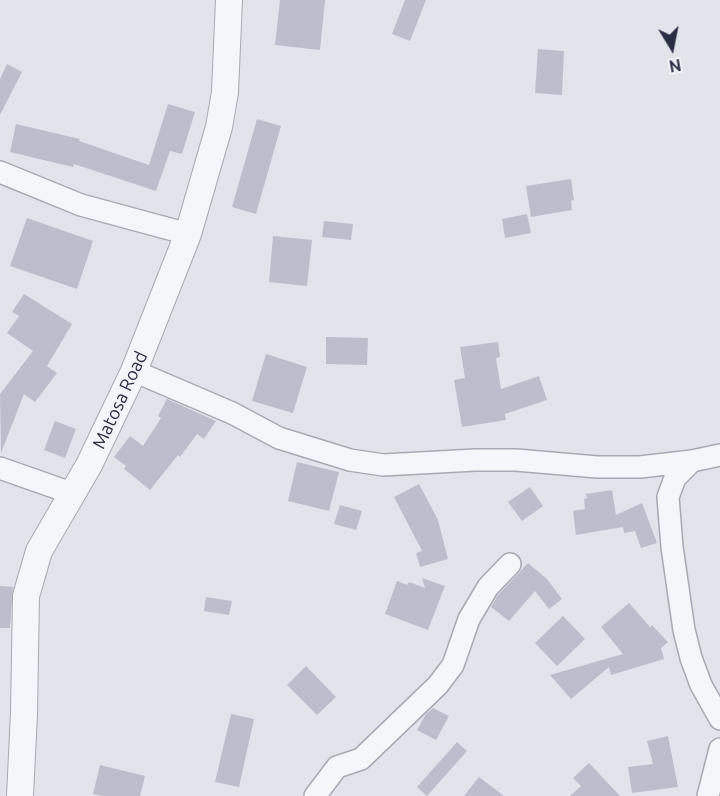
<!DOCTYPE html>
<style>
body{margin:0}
#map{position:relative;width:720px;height:796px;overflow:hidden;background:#e2e4eb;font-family:Ubuntu,sans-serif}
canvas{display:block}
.north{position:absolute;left:642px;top:18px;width:60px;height:60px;-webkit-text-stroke:4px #f2f3f8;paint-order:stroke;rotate:170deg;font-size:16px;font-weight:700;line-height:24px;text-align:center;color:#292f43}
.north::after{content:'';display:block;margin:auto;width:21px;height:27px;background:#292f43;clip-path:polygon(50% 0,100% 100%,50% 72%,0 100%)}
</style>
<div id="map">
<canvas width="720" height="796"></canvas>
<div class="north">N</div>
</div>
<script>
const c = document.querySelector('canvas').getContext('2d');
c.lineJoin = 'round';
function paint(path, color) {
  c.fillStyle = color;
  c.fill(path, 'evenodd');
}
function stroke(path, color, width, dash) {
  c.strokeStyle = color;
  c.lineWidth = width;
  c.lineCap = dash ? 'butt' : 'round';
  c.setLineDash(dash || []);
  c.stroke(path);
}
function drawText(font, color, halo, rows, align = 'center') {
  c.font = font + ' Ubuntu,sans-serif';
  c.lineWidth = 4.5;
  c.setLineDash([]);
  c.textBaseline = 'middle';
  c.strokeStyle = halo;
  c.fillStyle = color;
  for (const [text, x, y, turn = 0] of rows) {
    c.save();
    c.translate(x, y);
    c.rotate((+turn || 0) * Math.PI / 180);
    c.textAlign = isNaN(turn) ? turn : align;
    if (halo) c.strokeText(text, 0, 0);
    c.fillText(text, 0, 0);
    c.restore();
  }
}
paint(new Path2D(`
 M280,0H325L320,50L275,45Z
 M405,0H426L410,41L392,34Z
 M538,49L564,51L562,95L535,93Z
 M7,64L22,72L0,115V79Z
 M168,104L195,112L182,154L170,151L156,191L74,164L73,167L10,152L16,124L80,139L79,141L149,165Z
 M257,119L281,126L256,214L232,207Z
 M571,179L574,200L571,201L572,210L531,217L526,186Z
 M527,214L531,233L505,238L502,219Z
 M27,218L93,241L77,289L10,266Z
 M324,221L353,224L351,240L322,237Z
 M273,236L312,240L307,286L269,282Z
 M24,294L72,324L47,366L57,373L35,402L24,394L1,453L0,394L33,351L7,333L19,316L12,312Z
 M326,337L368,338L367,365L326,364Z
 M498,342L500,357L496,358L501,389L539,376L547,400L505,414L506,420L462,427L454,380L465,378L460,347Z
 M266,354L307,367L293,413L252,401Z
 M167,399L216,421L204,439L197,434L180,457L178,455L150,490L124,469L126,466L114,457L130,436L143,446L161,418L158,416Z
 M55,421L76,429L65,458L44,450Z
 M297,462L339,472L329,511L288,501Z
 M419,484L438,520L448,559L420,567L416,553L422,551L394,497Z
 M530,487L543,506L522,521L508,502Z
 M612,490L616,515L642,503L657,543L641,548L635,531L624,533L623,527L576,535L573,511L585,509L584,499L587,498L586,494Z
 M340,505L362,511L356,530L334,524Z
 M528,563L547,579L562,599L549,609L535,591L509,621L491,607L498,595Z
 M422,578L445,586L428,630L385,614L397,581L407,585L409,582L425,588Z
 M0,586L13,587L10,628H0Z
 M206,597L232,601L229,615L204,611Z
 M629,603L650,627L652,625L668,642L661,648L664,659L611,675L609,667L571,699L550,675L623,654L601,627Z
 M563,616L585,639L557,666L535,643Z
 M306,666L336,697L317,715L287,685Z
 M433,708L449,716L436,740L417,730L426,714Z
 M231,714L254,719L239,787L215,782Z
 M668,736L678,787L632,793L628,767L653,764L647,741Z
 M457,742L467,751L427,796L417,787Z
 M589,763L620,796H570L581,786L573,778Z
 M100,765L145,776L140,796H102L93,794Z
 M479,777L504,796H464Z`), '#bcbfcb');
const minor = new Path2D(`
 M0,172L81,205L188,234
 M134,371L232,413L279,438L350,460L383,465L475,460H516L597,467H640L692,461
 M720,455L692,461L675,478L668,497L672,547L684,630L691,658L701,685L720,719
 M0,468L71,493
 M315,796L337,767L361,759L438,685L453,665L469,619L488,587L510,564
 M708,796L720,749`);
const tertiary = new Path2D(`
 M20,796L24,713L26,596L39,551L89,465L134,371L188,234L219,127L225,92L229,0`);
stroke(minor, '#a7aab5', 24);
stroke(tertiary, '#a7aab5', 28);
stroke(minor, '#f5f6f9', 21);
stroke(tertiary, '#f5f6f9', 26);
drawText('18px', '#292f43', '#f2f3f8', [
 ["Matosa Road",120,400,-65]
]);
</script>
